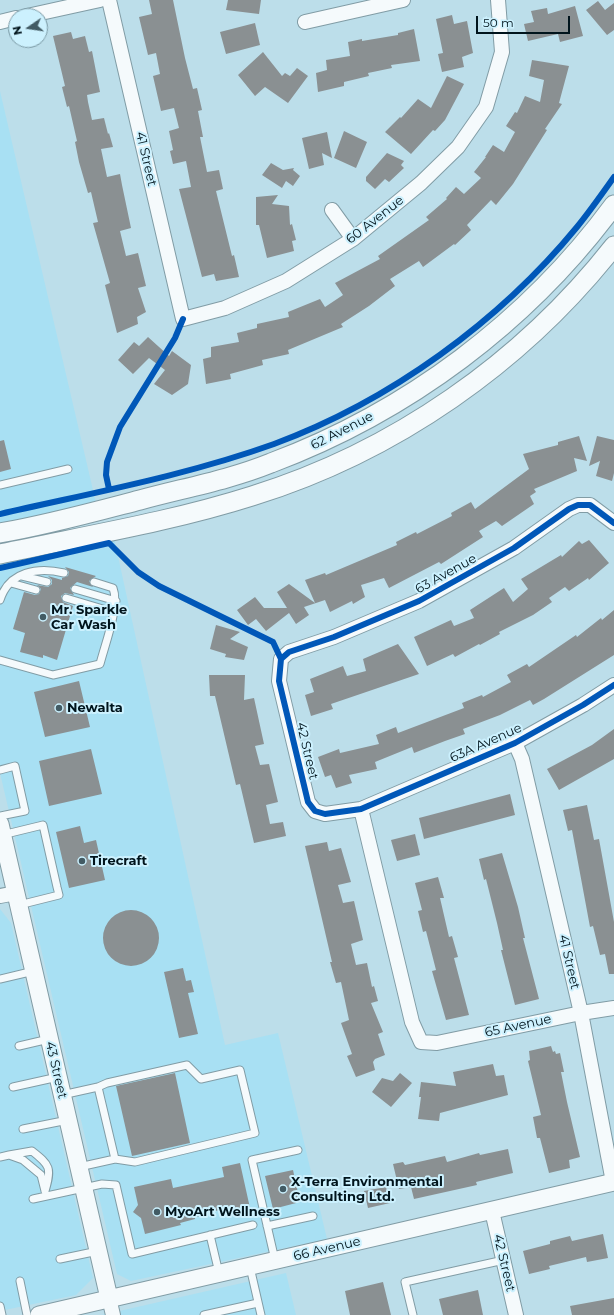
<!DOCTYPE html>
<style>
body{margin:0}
#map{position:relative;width:614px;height:1315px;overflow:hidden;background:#bcdeea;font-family:Montserrat,sans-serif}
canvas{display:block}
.north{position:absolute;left:8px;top:8px;width:40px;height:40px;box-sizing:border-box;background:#ccf1fe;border:1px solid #7a99a4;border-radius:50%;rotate:257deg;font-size:11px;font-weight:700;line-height:16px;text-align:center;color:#00141c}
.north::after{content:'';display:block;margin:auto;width:14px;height:18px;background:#425b64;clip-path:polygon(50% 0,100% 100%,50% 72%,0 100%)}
.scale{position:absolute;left:476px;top:16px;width:94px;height:18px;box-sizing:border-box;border:2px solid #00141c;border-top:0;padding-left:5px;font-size:12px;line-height:14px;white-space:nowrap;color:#00141c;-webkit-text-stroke:3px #ccf1fe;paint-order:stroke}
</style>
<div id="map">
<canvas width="614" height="1315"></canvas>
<div class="north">N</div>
<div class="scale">50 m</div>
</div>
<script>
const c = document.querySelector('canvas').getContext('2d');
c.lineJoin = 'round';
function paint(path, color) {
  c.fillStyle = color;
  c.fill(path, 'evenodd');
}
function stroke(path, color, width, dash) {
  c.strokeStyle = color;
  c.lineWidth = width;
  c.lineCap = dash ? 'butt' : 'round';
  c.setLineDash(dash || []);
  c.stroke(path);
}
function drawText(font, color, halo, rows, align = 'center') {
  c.font = font + ' Montserrat,sans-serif';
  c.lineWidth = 4;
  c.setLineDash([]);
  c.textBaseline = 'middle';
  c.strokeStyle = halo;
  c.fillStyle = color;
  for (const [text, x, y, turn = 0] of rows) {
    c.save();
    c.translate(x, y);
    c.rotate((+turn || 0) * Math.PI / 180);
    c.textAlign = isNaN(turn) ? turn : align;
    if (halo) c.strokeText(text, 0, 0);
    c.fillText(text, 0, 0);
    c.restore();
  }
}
paint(new Path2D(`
 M0,91L96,503L0,524Z
 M114,538L225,1045L278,1033L327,1239L131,1281L117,1274L0,773V564Z
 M0,909L11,923L93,1278L76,1295L0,1311Z
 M286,1273L296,1315H102Z`), '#a8e0f3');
paint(new Path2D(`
 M149,0H173L185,58L193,89L197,88L202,110L198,111L203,137H200L207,172L219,170L223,189L216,191L232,256L234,255L239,277L216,281L214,274L202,277L179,189L191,187L186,161L173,164L170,151L173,150L169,131L179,128L174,108L161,111L153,76L160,74L156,53L148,55L139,17L152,14Z
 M228,0H261L259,14L226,10Z
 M598,1L605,10L614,3V30L607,35L586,10Z
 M575,6L583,36L560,42L558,34L528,41L524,24L534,22L531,11L547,8L548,14Z
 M452,15L454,24L467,21L473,53L462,57L464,67L442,72L438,54L443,53L436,19Z
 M255,23L260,45L226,54L220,32Z
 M414,29L420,61L391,65L392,68L368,73L369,76L344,82V86L318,92L316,73L327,70L326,60L350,56L348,42L362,39V41L398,35V33Z
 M71,32L73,39L85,36L89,52L92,51L100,92L87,95L88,102L92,120L104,118L108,134L109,133L113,147L101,149L107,177L120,174L122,185L131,228L120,231L126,256L138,253L146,286L138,288L146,312L137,317L138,324L117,333L105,285L110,283L93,223L98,222L91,192L88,193L79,162L75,142L77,141L69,106L67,107L62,87L65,86L53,36Z
 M263,52L282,76L285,73L290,76L297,68L308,76L288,103L265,87L255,96L238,75Z
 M532,60L569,66L559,103L562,104L545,129L547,130L513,184L496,205L491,200L467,225L471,230L455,245L454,244L423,267L419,261L390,279L395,286L369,306L341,324L343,327L288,350L289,354L262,360L263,365L230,374L231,379L206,384L203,359L211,357V347L239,342L237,333L257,328V324L289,317L288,312L320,299L325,307L343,295L335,283L380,259L378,256L429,220L426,217L447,199L446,198L456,187L464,194L481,178L474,172L486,157H485L493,145L504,152L515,132L506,126L515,112L517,113L525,96L540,102L544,80L529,76Z
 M447,76L464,84L445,120L435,131L433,130L411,154L385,132L400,117L401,118L418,99L431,108Z
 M344,131L367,142L356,168L334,158Z
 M327,132L332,158L322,153L324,165L309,169L302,138Z
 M387,153L404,161L401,165L404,168L389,182L385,179L375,189L366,181V177Z
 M271,163L283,170L294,168L293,170L300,176L293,186L286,181L282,188L262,175Z
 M278,195L272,204L289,206L290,225L292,224L296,240L292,241L294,251L267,258L259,225H256V197Z
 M148,337L169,356L172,351L191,365L188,384L172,395L154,384L165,370L149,358L133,374L118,360L134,342L139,346Z
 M579,436L587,461L574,458L577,471L534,489L536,492L530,496L534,504L502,526L496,521L479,531L483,537L441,564L439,562L389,588L384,578L361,585L365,597L353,604L352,601L330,612L325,600L304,607L309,615L296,624L289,613L266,631L256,619L248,625L237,610L255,597L264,608H287L277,592L289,584L315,603L305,580L325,573L326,575L397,545L396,542L416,532L417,534L452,516L451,513L471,502L475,509L529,469L523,454L558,445V442Z
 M597,436L614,440V473L612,481L596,476L600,461L589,466Z
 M4,440L11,469L0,472V441Z
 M589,540L609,563L589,580L588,578L569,591L565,587L549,598L552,602L533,615L499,632L500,634L480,645L479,644L455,657L453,654L427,666L414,637L451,620L454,626L474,618L470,610L504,588L513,602L528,589L521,579L561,555L562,557L579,541L582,544Z
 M65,567L96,576L89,581L93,587L77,582L70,588L74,595L65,593L61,596L63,602L73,606L57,660L43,655V658L20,652L25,633L13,629L24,592L35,595L39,594L41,589L37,585L48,587L52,584V580L48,576L62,580V578L68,576L69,572Z
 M614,610V655L544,699L533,705L530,700L500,715L463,729L465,734L445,741L414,753L412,747L375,762L377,769L349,775L352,783L336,788L331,775L325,777L318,757L339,749L340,753L379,744L376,735L396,727L398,733L464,708L462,703L482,695L483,697L511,682L507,675L527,664L529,667L576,635L577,637L601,618L602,620Z
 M216,625L240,632L230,639L248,647L244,660L225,657L226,654L210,649Z
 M398,644L419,674L331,704L333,709L311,716L305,695L314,692L310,679L343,666L347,676L366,671L363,659Z
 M209,675H245L244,700L254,698L264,744L255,746L260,765L269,764L278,802L266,805L270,824L283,822L286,836L254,843L240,784L236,785L215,696H210Z
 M79,681L90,727L45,737L34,692Z
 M614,729V759L559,790L547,769L592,745Z
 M91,749L102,794L49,806L39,761Z
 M510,794L515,815L424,839L419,818Z
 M587,805L594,840L599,839L614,922V974H609L605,954L600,955L593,926L590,927L572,830L568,831L563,810Z
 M80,826L84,843L96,840L105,880L69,888L56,832Z
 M415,834L420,855L397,861L391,840Z
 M327,842L329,851L341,848L351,882L338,885L343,903L354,901L363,940L351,944L356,965L367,963L372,987L374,986L378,1001L371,1003L383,1032L378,1034L385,1055L375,1059L373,1062L375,1070L356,1077L347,1056L352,1054L341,1023L349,1020L341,982L336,983L330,962H332L305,846Z
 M502,853L518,907L525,938H523L539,999L515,1005L501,950H503L497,923L486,879L484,880L479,859Z
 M438,877L444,898H440L449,937L452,936L458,957L454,958L469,1015L446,1020L432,971L436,970L426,931L423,932L418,911L422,910L415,883Z
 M103 938a28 28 0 1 1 56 0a28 28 0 1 1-56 0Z
 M183,968L186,981L191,980L194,992L188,993L198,1034L179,1038L164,972Z
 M551,1046L553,1052L555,1051L556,1054L560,1053L564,1072H561L567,1102L580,1157L569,1160L570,1168L549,1173L540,1138H537L533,1117L541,1115L528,1061L530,1060L529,1051Z
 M493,1064L496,1076L504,1075L508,1095L440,1113L439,1121L418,1119L421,1097H419L421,1082L456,1086L453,1072Z
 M175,1073L190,1143L132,1156L116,1086Z
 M400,1073L412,1083L391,1107L372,1092L382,1078L393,1081Z
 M508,1149L513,1173L476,1182L477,1185L414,1199L411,1187L399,1189L393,1164L403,1162L405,1165L445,1156L447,1162L479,1153L480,1155Z
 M240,1163L250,1208L230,1212L229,1208L206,1213V1215L195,1217V1219L180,1223L181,1225L145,1234L141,1218L133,1212L138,1205L134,1187L171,1179L173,1188L224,1177L222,1167Z
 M293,1170L300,1202L273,1209L265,1176Z
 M386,1187L390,1203L368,1208L364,1191Z
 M603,1234L608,1258L587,1262L586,1257L549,1266L550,1269L529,1274L523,1251L550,1244V1241L570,1236L572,1241Z
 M383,1282L391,1315H350L345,1291Z
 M478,1290L483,1315H443L439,1299Z
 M614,1298V1315H572L570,1306Z`), '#8a9092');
const service = new Path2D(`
 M0,485L68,469
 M22,576L47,582
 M11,583L36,590
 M75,589L116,601
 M66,598L113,612
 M0,600C9,571 38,567 64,573
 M0,660L53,675L100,664C105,644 120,606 113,588L94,582
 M0,770L15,766L25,811L0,816
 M2,835L43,825L57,887L59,895L19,905
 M0,979L34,971
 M19,1046L49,1039
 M13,1087L58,1077
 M98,1087L107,1083L187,1065L201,1079L240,1070L255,1133L135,1162L115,1159
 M62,1095L98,1087L115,1159L79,1167
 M23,1129L68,1120
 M9,1155L32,1151C50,1165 52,1168 45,1191
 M0,1157L9,1155L23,1160L41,1175L45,1191
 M33,1199L102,1184L116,1185L132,1254L253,1225
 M267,1226L313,1216
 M210,1235L219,1273
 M60,1259L98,1251
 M275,1260L252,1160L298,1150
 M250,1267L261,1315
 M20,1281L27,1315
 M0,1306L2,1315
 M204,1315L258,1303
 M413,1315L405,1282L504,1260`);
const minor = new Path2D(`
 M109,0L183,319L225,308L286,281L353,239L421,183L458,147L486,107L502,52L498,0
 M27,16L100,0
 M0,22L16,18
 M305,22L403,0
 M332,210L353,239
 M614,523L590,505H578L569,509L514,548L419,601L334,637L289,652L281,659L279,681L308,802L315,811L325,814L361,809L515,743L583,705L614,685
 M515,743L522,759L581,1013L613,1182
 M361,809L412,1022L421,1042L437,1043L581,1013L614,1008
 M0,896L16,893
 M492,1211L516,1315
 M109,1298L113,1315`);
const tertiary = new Path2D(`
 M0,824L109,1298
 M39,1315L614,1182`);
const secondary = new Path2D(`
 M0,533C47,525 94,512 140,500C184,488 229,480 271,463C407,412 528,322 614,205
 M0,554C84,536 170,522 252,496C394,452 522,363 614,246`);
stroke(service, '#819ca5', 9);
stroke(minor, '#819ca5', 16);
stroke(tertiary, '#819ca5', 19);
stroke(secondary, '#819ca5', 21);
stroke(service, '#f5fafc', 7);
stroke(minor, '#f5fafc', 14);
stroke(tertiary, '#f5fafc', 17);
stroke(secondary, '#f5fafc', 19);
stroke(new Path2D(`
 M109,489L106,475L107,462L120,427L175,338L183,319
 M0,514C91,493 185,476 274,444C390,401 499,322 577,227C590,211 602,194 614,177
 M614,523L590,505H578L569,509L514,548L419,601L334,637L289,652L281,659L279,681L308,802L315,811L325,814L361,809L515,743L583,705L614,685
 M0,568L109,543L138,572L159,586L273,642L281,659`), '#0057b8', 6);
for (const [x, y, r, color] of [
 [43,617,4,"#425b64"],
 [59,708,4,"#425b64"],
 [82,861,4,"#425b64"],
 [283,1189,4,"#425b64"],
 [157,1212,4,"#425b64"]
]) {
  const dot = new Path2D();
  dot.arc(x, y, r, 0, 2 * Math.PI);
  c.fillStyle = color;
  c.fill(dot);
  stroke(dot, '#ccf1fe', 1.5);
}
drawText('13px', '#00141c', '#ccf1fe', [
 ["41 Street",146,159,77],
 ["60 Avenue",375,220,-38],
 ["62 Avenue",342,431,-27],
 ["63 Avenue",446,574,-29],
 ["63A Avenue",486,743,-24],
 ["42 Street",307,751,77],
 ["41 Street",569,962,77],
 ["65 Avenue",518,1026,-12],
 ["43 Street",56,1070,77],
 ["66 Avenue",327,1249,-13],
 ["42 Street",504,1263,77]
]);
drawText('bold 13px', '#00141c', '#ccf1fe', [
 ["Mr. Sparkle",51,610],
 ["Car Wash",51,625],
 ["Newalta",67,708],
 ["Tirecraft",90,861],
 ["X-Terra Environmental",291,1182],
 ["Consulting Ltd.",291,1197],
 ["MyoArt Wellness",165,1212]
], 'left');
</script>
